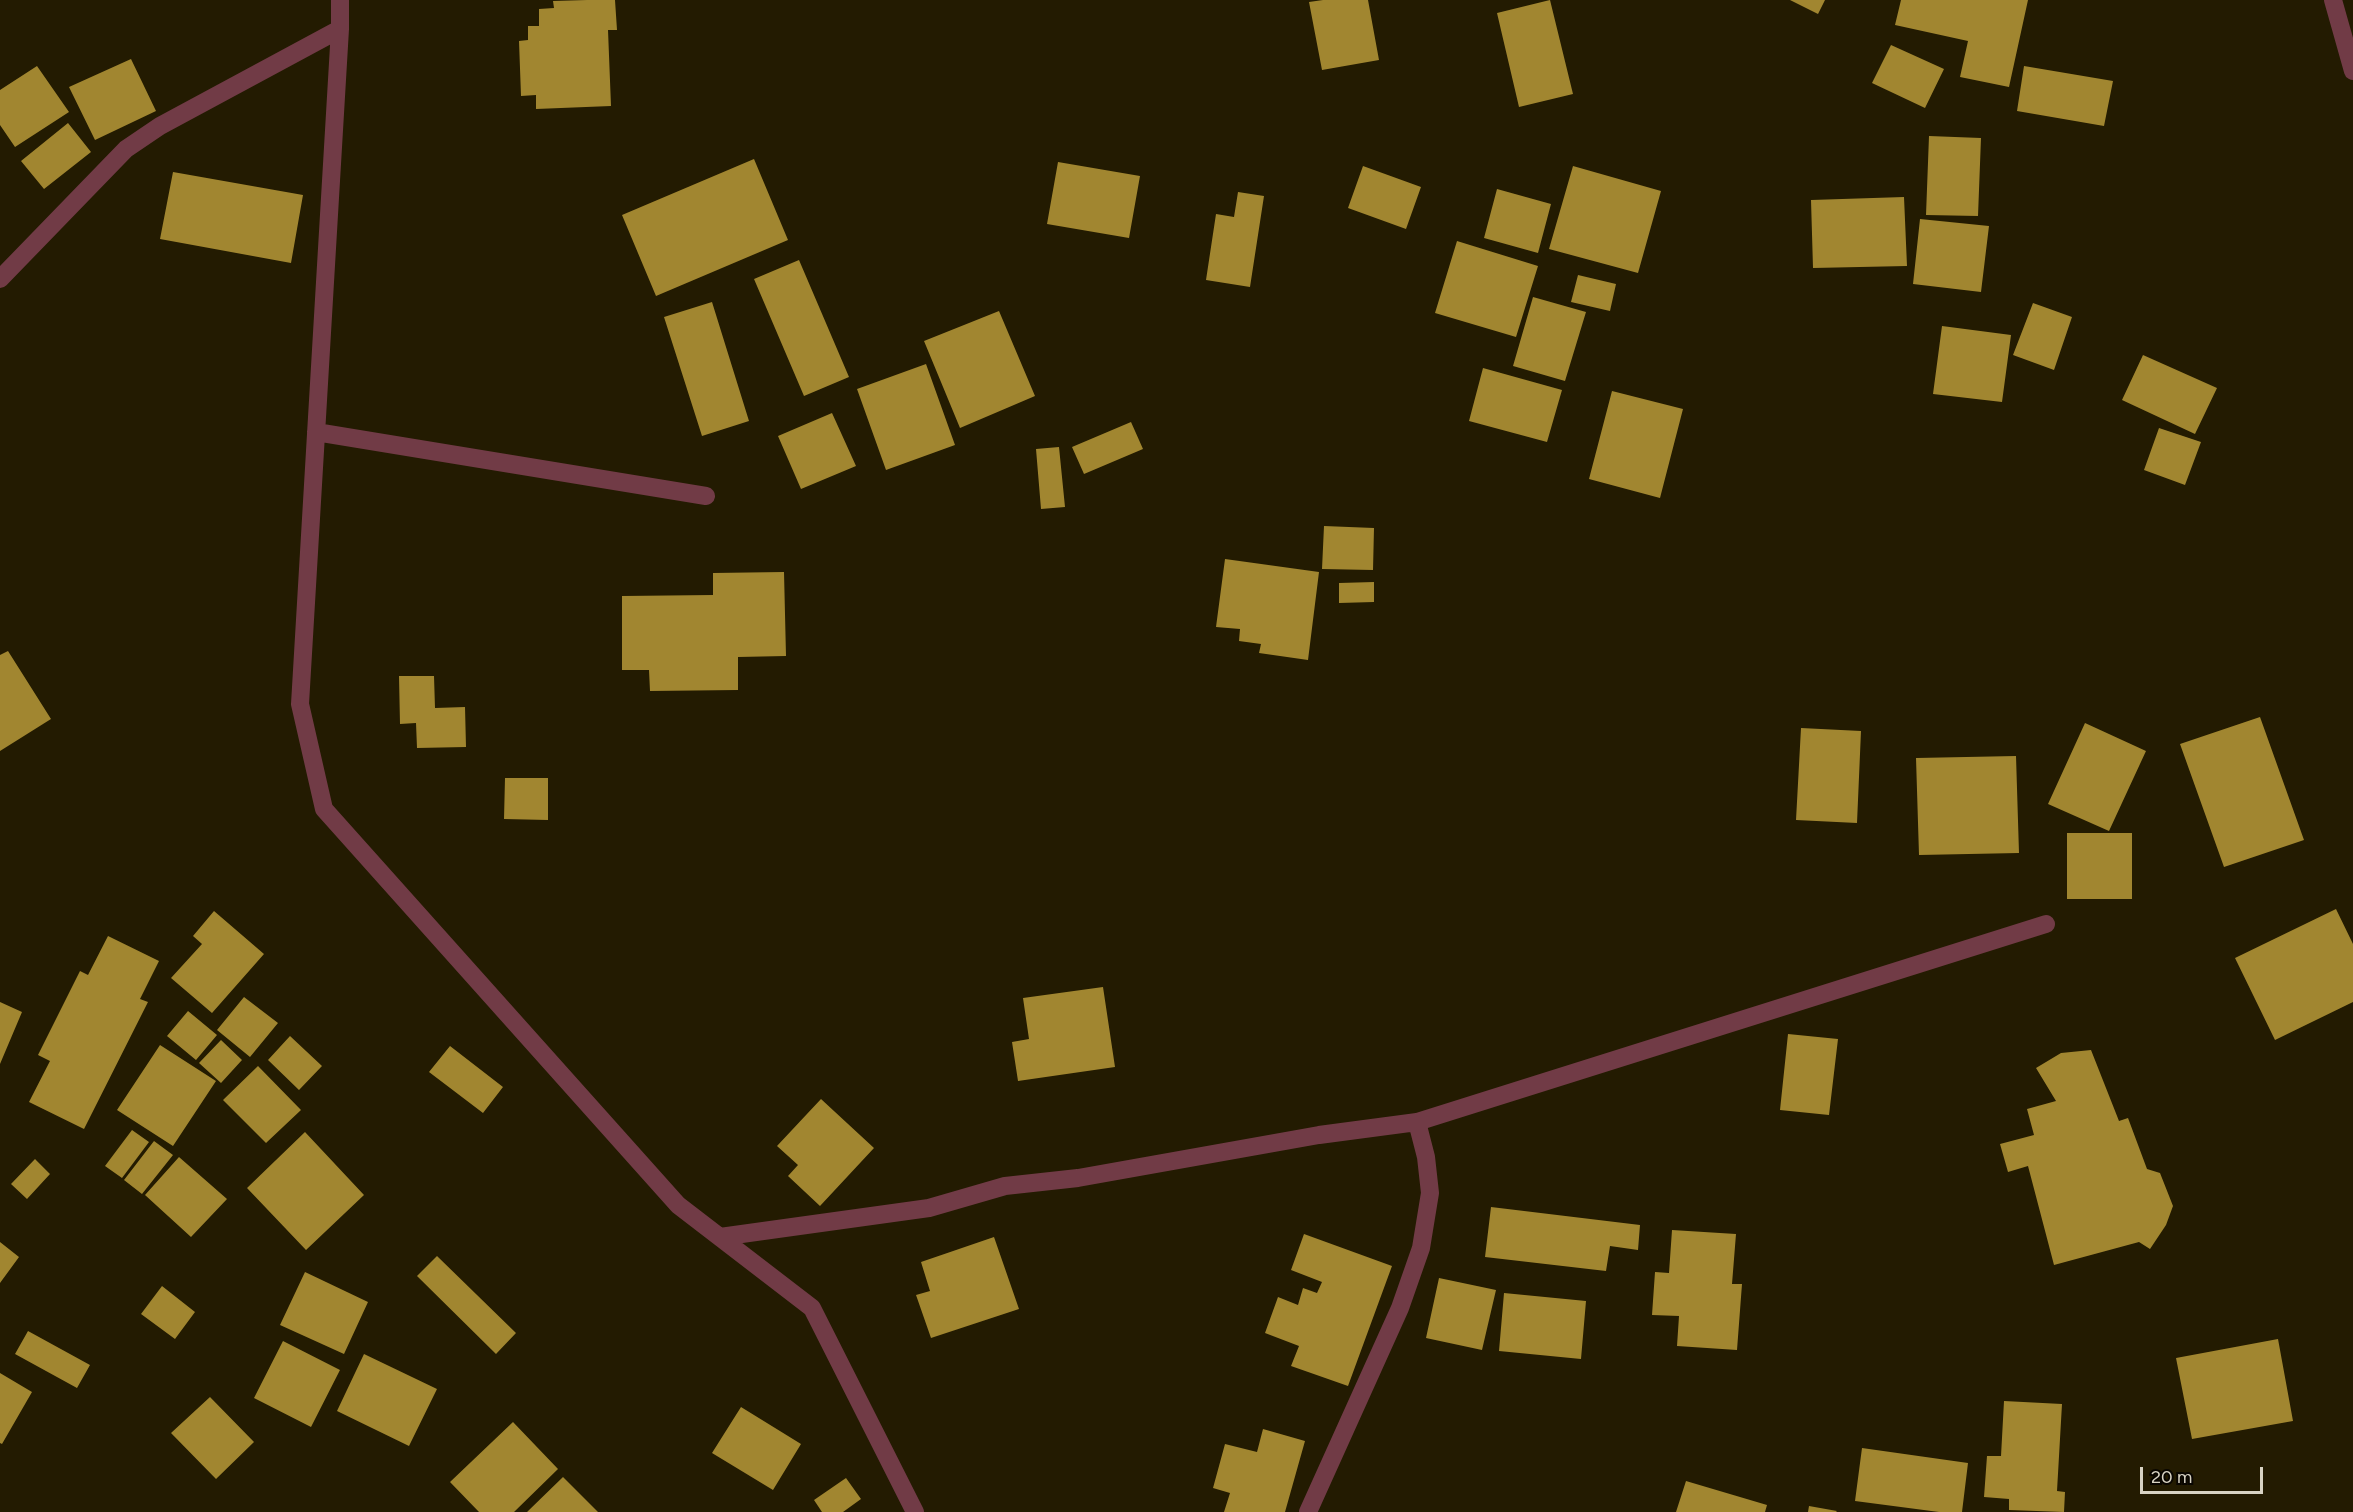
<!DOCTYPE html>
<style>
body{margin:0}
#map{position:relative;width:2353px;height:1512px;overflow:hidden;background:#231b01;font-family:Figtree,sans-serif}
canvas{display:block}
.scale{position:absolute;left:2140px;top:1467px;width:123px;height:27px;box-sizing:border-box;border:3px solid #d8d3c4;border-top:0;padding-left:8px;font-size:18px;line-height:21px;white-space:nowrap;color:#d8d3c4;-webkit-text-stroke:4px #090601;paint-order:stroke}
</style>
<div id="map">
<canvas width="2353" height="1512"></canvas>
<div class="scale">20 m</div>
</div>
<script>
const c = document.querySelector('canvas').getContext('2d');
c.lineJoin = 'round';
function paint(path, color) {
  c.fillStyle = color;
  c.fill(path, 'evenodd');
}
function stroke(path, color, width, dash) {
  c.strokeStyle = color;
  c.lineWidth = width;
  c.lineCap = dash ? 'butt' : 'round';
  c.setLineDash(dash || []);
  c.stroke(path);
}
paint(new Path2D(`
 M587,0H615L617,30H608L611,106L536,109V95L521,96L519,41L528,40V26H539V9L554,8L553,1Z
 M1323,0H1368L1379,60L1322,70L1309,2Z
 M1550,0L1573,94L1519,107L1497,13Z
 M1790,0H1825L1818,14Z
 M1901,0H2028L2009,87L1960,77L1968,41L1895,25Z
 M1891,45L1944,69L1925,108L1872,83Z
 M131,59L156,111L95,140L69,87Z
 M37,66L69,112L15,147L0,125V90Z
 M2024,66L2113,81L2104,126L2017,111Z
 M68,123L91,152L44,189L21,161Z
 M1929,136L1981,138L1978,216L1926,215Z
 M754,159L788,240L656,296L622,215Z
 M1058,162L1140,176L1129,238L1047,224Z
 M1363,166L1421,187L1406,229L1348,208Z
 M1573,166L1661,191L1638,273L1549,249Z
 M173,172L303,195L291,263L160,239Z
 M1497,189L1551,204L1538,253L1484,238Z
 M1238,192L1264,196L1250,287L1206,280L1216,214L1234,217Z
 M1904,197L1907,266L1813,268L1811,200Z
 M1920,219L1989,226L1981,292L1913,284Z
 M1457,241L1538,266L1516,337L1435,313Z
 M799,260L849,377L804,396L754,279Z
 M1578,275L1616,284L1610,311L1571,302Z
 M1533,297L1586,312L1565,381L1513,366Z
 M712,302L749,421L702,436L664,317Z
 M2033,303L2072,317L2054,370L2013,355Z
 M999,311L1035,396L960,428L924,341Z
 M1942,326L2011,335L2002,402L1933,394Z
 M2143,355L2217,388L2195,434L2122,400Z
 M926,364L955,445L886,470L857,389Z
 M1483,368L1562,390L1547,442L1469,421Z
 M1612,391L1683,409L1660,498L1589,479Z
 M832,413L856,466L801,489L778,436Z
 M1131,422L1143,449L1084,474L1072,447Z
 M2159,428L2201,442L2185,485L2144,470Z
 M1059,447L1065,507L1041,509L1036,449Z
 M1324,526L1374,528L1373,570L1322,569Z
 M1225,559L1319,572L1308,660L1259,653L1261,644L1239,641L1240,629L1216,627Z
 M784,572L786,656L738,657V690L650,691L649,670H622V596L713,595V573Z
 M1374,582V602L1339,603V583Z
 M8,651L51,719L0,751V655Z
 M399,676H434L435,708L465,707L466,747L417,748L416,723L400,724Z
 M2260,717L2304,840L2224,867L2180,744Z
 M2085,723L2146,751L2109,831L2048,804Z
 M1801,728L1861,731L1857,823L1796,820Z
 M2016,756L2019,853L1919,855L1916,758Z
 M505,778H548V820L504,819Z
 M2067,833H2132V899H2067Z
 M2336,909L2353,944V1002L2275,1040L2235,958Z
 M214,911L264,954L212,1013L171,978L202,944L193,936Z
 M108,936L159,961L140,999L148,1002L84,1129L29,1102L50,1061L38,1055L80,971L88,975Z
 M1103,987L1115,1067L1018,1081L1012,1042L1029,1039L1023,998Z
 M244,997L278,1023L250,1057L217,1030Z
 M0,1002L22,1012L0,1064Z
 M188,1011L217,1035L196,1060L167,1036Z
 M1788,1034L1838,1039L1829,1115L1780,1110Z
 M290,1036L322,1066L299,1090L268,1060Z
 M221,1040L242,1060L221,1083L199,1063Z
 M160,1045L216,1081L173,1146L117,1110Z
 M450,1046L503,1087L483,1113L429,1072Z
 M2091,1050L2119,1121L2128,1118L2147,1169L2160,1173L2173,1206L2166,1225L2150,1249L2139,1242L2054,1265L2028,1166L2008,1172L2000,1144L2034,1135L2027,1109L2056,1101L2036,1068L2061,1053Z
 M258,1066L301,1110L266,1143L223,1100Z
 M821,1099L874,1148L820,1206L788,1176L798,1165L777,1146Z
 M132,1130L149,1142L122,1178L105,1166Z
 M305,1132L364,1195L306,1250L247,1188Z
 M154,1141L173,1155L142,1194L124,1180Z
 M179,1157L227,1199L191,1237L145,1195Z
 M35,1159L50,1174L27,1199L11,1184Z
 M1491,1207L1640,1225L1638,1250L1610,1246L1606,1271L1485,1257Z
 M1672,1230L1736,1234L1732,1284H1742L1737,1350L1677,1346L1679,1316L1652,1315L1655,1272L1669,1273Z
 M1304,1234L1392,1266L1348,1386L1291,1366L1299,1346L1265,1333L1278,1297L1298,1305L1303,1288L1317,1293L1322,1282L1291,1270Z
 M994,1237L1019,1309L931,1338L916,1295L930,1291L921,1262Z
 M0,1242L19,1257L0,1283Z
 M437,1256L516,1333L496,1354L417,1276Z
 M305,1272L368,1302L344,1354L280,1325Z
 M1439,1278L1496,1290L1482,1350L1426,1338Z
 M162,1286L195,1312L175,1339L141,1314Z
 M1504,1293L1586,1301L1581,1359L1499,1351Z
 M28,1331L90,1365L77,1388L15,1354Z
 M2278,1339L2293,1421L2192,1439L2176,1358Z
 M283,1341L340,1370L311,1427L254,1398Z
 M364,1354L437,1389L409,1446L337,1411Z
 M0,1373L32,1392L2,1444L0,1443Z
 M210,1397L254,1442L216,1479L171,1433Z
 M2004,1401L2062,1404L2057,1491L2065,1492L2064,1512L2009,1510V1499L1984,1497L1987,1456H2001Z
 M741,1407L801,1444L773,1490L712,1453Z
 M513,1422L558,1469L514,1512H479L450,1482Z
 M1263,1429L1305,1441L1285,1512H1224L1230,1493L1213,1488L1225,1444L1257,1452Z
 M1862,1448L1968,1463L1962,1512H1939L1855,1501Z
 M563,1477L598,1512H527Z
 M846,1478L861,1499L843,1512H822L814,1500Z
 M1686,1481L1767,1505L1765,1512H1676Z
 M1809,1506L1837,1511L1836,1512H1808Z`), '#a18630');
stroke(new Path2D(`
 M2333,0L2353,71
 M340,29L300,704L324,809L678,1205L812,1308L915,1512
 M0,279L126,149L160,126L340,29V0
 M316,432L706,496
 M720,1237L929,1208L1005,1186L1078,1178L1319,1135L1417,1122L2046,924
 M1308,1512L1400,1308L1421,1248L1430,1193L1426,1157L1417,1122`), '#713b46', 18);
</script>
